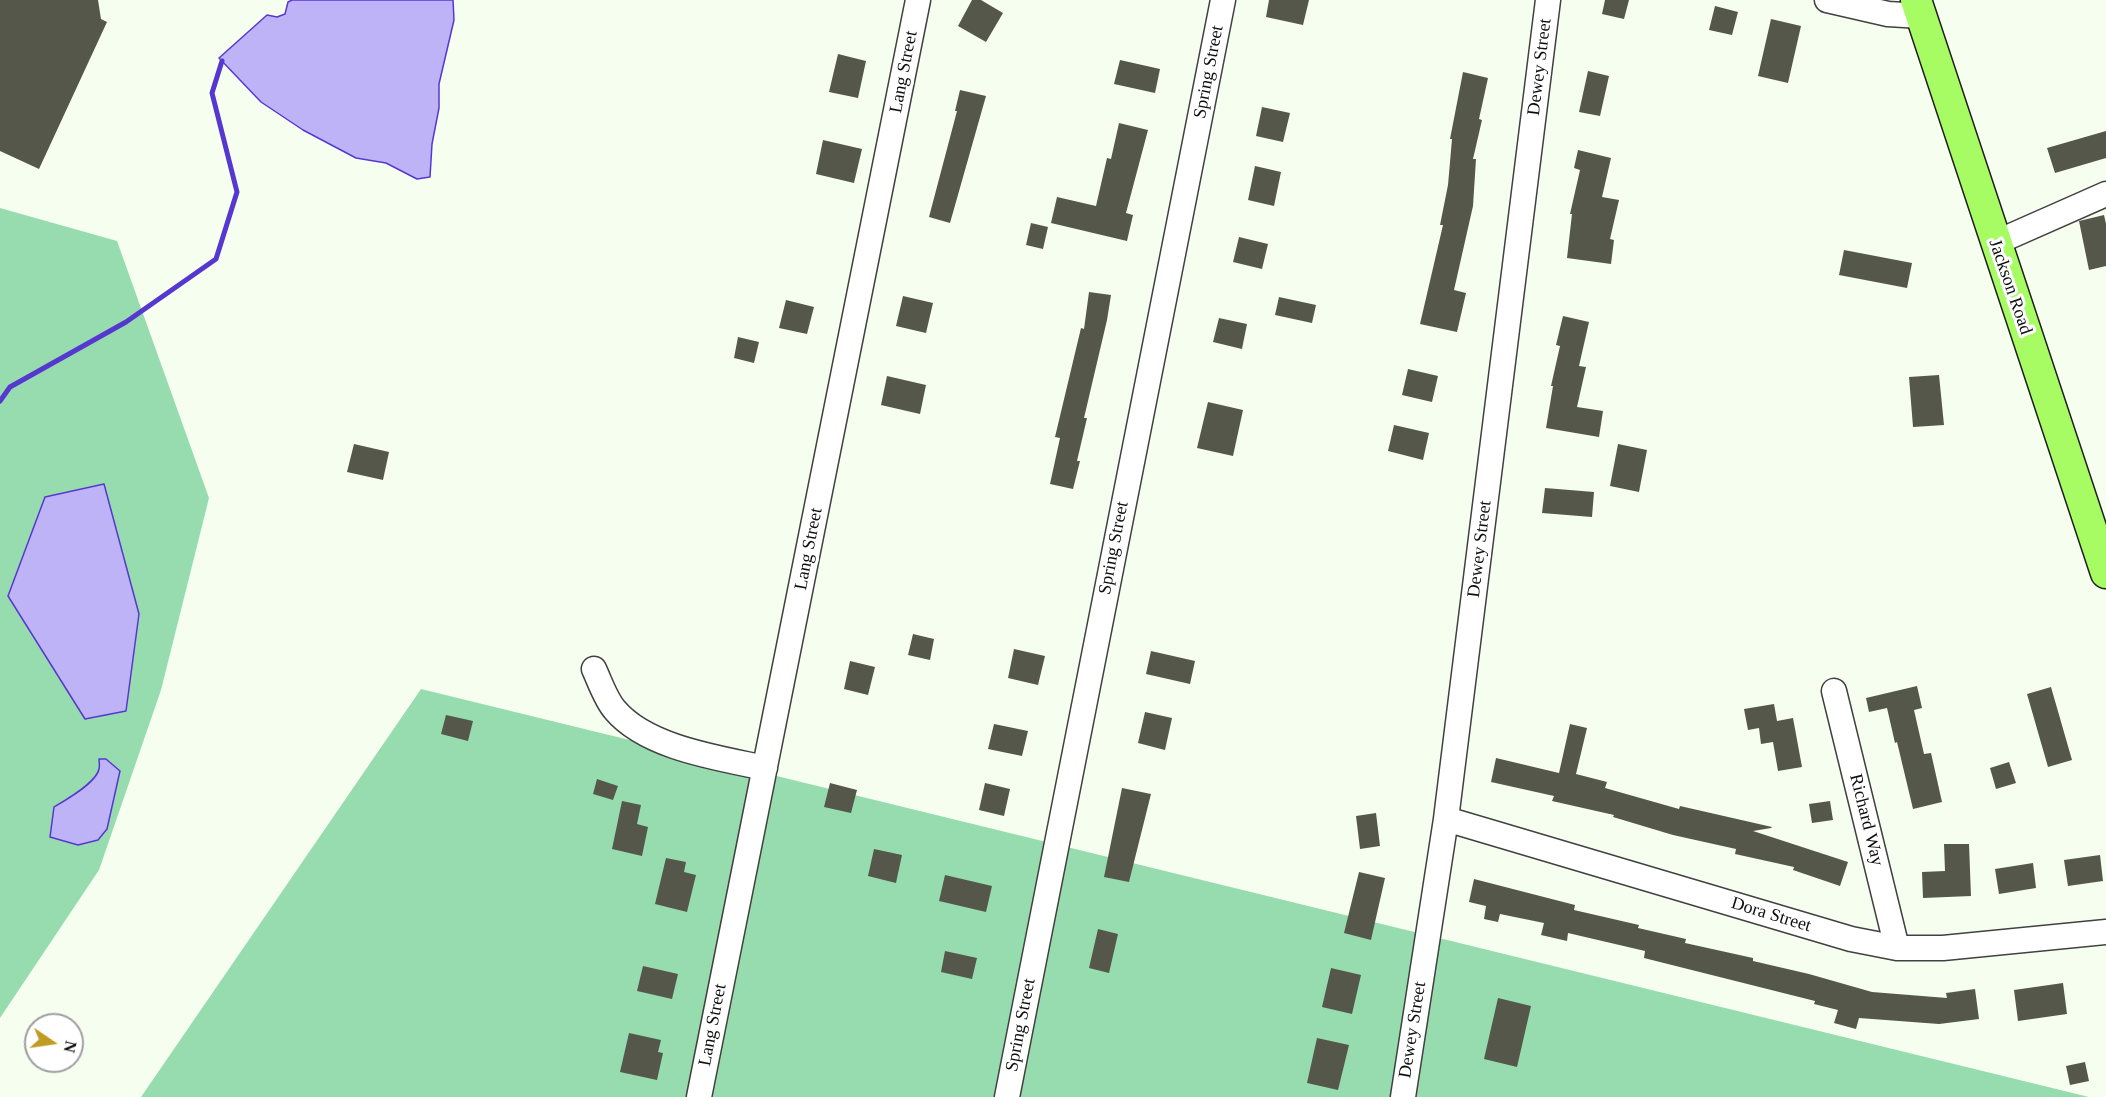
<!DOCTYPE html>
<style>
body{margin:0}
#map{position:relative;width:2106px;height:1097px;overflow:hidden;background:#f6ffef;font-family:Georgia,serif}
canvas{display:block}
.north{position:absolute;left:24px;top:1013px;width:60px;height:60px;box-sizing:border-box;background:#fff;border:2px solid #9f9f9f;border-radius:50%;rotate:103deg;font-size:16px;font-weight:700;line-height:24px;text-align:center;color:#0e0e0e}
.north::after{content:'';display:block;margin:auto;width:21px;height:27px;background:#c29b22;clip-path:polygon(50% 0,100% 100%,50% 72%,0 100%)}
</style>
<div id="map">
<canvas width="2106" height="1097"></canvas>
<div class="north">N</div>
</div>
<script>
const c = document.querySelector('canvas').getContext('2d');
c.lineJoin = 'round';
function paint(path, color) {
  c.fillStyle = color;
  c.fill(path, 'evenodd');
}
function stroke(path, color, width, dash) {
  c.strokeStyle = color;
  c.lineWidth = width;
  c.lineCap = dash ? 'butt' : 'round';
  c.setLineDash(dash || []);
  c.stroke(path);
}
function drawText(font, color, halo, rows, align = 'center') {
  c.font = font + ' Georgia,serif';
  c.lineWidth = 6;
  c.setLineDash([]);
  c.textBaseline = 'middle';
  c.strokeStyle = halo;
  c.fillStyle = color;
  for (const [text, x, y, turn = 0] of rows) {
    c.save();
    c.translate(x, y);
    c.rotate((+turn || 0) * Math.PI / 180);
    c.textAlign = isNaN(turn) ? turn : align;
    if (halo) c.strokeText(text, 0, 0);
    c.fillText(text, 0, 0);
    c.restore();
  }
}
paint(new Path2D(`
 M0,208L117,241L209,498L161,690L99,870L0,1018Z
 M421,689L2089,1097H141Z`), '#97dcaf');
const water = new Path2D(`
 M292,0H453L454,20L439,84V108L432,144L430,177L417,179L386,163L356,158L303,130L261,102L219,58L267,15L277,17L285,14L288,2Z
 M104,484L139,614L126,711L85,719L8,596L45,497Z
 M99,759H106L120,771L107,829L98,840L78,845L50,837L54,807C66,800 96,783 99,769C100,765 99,762 99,759Z`);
paint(water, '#bfb3f8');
stroke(water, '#5638d1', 1.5);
stroke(new Path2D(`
 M0,401L10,387L126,322L216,259L237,192L212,93L222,61`), '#5638d1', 5);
paint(new Path2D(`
 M0,0H98L101,19L107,22L39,169L0,151Z
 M972,0H981L1003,13L986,42L958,26Z
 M1269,0H1309L1303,25L1266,17Z
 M1605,0H1629L1624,19L1602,14Z
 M1715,6L1738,12L1732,35L1709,30Z
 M1771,19L1801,26L1788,83L1758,76Z
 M838,54L866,61L858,98L829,92Z
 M1120,60L1160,69L1155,93L1114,84Z
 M1588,71L1609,76L1600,116L1579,112Z
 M1463,72L1488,78L1479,119L1482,120L1473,159H1476L1473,206L1454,290L1466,293L1457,332L1420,324L1443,225H1440L1448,185L1452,139H1450Z
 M960,90L986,96L950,223L929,217L957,111H955Z
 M1262,107L1290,113L1283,142L1256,136Z
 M1119,123L1148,130L1126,213L1133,215L1127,241L1051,223L1057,197L1096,206L1107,158L1111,159Z
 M2106,131V158L2055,173L2047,148Z
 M823,140L862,149L854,183L816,174Z
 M1578,150L1611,158L1602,197L1619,200L1610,239L1614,240L1611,264L1567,258L1572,214H1570L1580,170L1574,168Z
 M1255,166L1281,172L1274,206L1248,200Z
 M2104,215L2106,224V266L2089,270L2079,221Z
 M1031,223L1048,227L1043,249L1026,245Z
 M1239,237L1268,244L1262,269L1233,262Z
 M1844,250L1912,263L1907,288L1839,275Z
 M1089,292L1111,295L1107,320L1084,418H1087L1077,461H1080L1073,489L1050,484L1060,438L1055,437L1081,328L1084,329Z
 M903,296L933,303L926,333L896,326Z
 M1279,297L1316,305L1312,323L1275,315Z
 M786,300L814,307L807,334L779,328Z
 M1563,316L1589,322L1579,366L1586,367L1577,407L1603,411L1599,437L1546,428L1553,386H1551L1560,346L1556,345Z
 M1219,318L1247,324L1242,349L1213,342Z
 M738,337L759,342L754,363L734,358Z
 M1408,369L1438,376L1432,402L1402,395Z
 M1939,375L1944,425L1913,427L1909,377Z
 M887,376L926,385L920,414L881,405Z
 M1208,402L1243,410L1233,456L1197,448Z
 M1394,425L1429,433L1423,460L1388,451Z
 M354,444L389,452L383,480L347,472Z
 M1618,444L1647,450L1639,492L1610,486Z
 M1545,488L1594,492L1592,517L1542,513Z
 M913,634L934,639L930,660L908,655Z
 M1014,649L1045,656L1038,685L1008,678Z
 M1151,651L1195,661L1190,684L1146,674Z
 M850,661L875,667L868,695L844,689Z
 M1917,686L1922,708L1914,710L1924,754L1931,753L1942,802L1913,809L1897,742L1895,743L1887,708L1869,712L1866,698Z
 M2051,687L2072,760L2048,767L2027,694Z
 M1774,704L1777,721L1793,718L1802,767L1778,771L1773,742L1761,744L1759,728L1748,730L1744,709Z
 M1145,712L1172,718L1165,750L1138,743Z
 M446,715L473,721L468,741L441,734Z
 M994,724L1028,731L1022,756L988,749Z
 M1570,724L1587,728L1576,774L1607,782L1605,788L1679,809L1680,806L1772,827L1771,828L1753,831L1848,862L1840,886L1793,870L1794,867L1735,854L1736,849L1673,835L1613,817L1614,815L1552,801L1554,796L1491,782L1496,758L1559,773Z
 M2009,762L2016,783L1996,789L1990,768Z
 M597,779L618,786L613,800L593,794Z
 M830,783L857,790L851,813L824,807Z
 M985,783L1010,789L1004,816L979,810Z
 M1122,788L1151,794L1129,882L1104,877Z
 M622,801L641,805L637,824L648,827L642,856L612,849Z
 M1830,801L1833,820L1812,823L1809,804Z
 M1376,813L1380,846L1360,849L1356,816Z
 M1944,844H1969L1971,896L1923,898L1922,872L1945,871Z
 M874,849L902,855L896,883L868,876Z
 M2100,855L2103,881L2068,886L2064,860Z
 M666,858L686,862L684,872L696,875L687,912L655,904Z
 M2033,863L2036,888L1999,894L1995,869Z
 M1359,872L1385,878L1371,940L1344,933Z
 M945,875L992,886L986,912L939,901Z
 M1474,879L1575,905L1574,910L1639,925L1638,928L1686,939L1685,943L1753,958V961L1809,974L1872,992L1947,998L1946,993L1975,989L1979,1019L1939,1024L1859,1018L1856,1029L1834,1023L1838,1010L1814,1004L1815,1001L1644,958L1645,951L1568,933L1567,941L1541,935L1544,923L1500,914L1498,922L1484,919L1486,906L1469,902Z
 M1098,929L1118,934L1109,973L1089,968Z
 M945,951L977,958L972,979L941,972Z
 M643,966L678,974L672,999L637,991Z
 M1331,968L1361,975L1352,1014L1322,1007Z
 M2063,983L2067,1014L2018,1021L2014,990Z
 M1498,998L1531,1006L1517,1067L1484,1059Z
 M629,1033L661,1040L658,1052L663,1053L657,1080L620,1072Z
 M1317,1038L1349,1045L1338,1090L1307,1083Z
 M2085,1062L2089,1081L2070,1085L2066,1066Z`), '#55574a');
const minor = new Path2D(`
 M1827,0L1888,14L1921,16
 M1995,243L2106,194
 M594,669C600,682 606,700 615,710C647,748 719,758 765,768
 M1834,691L1897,948
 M1446,819L1851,939L1897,948H1943L2106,932
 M699,1097L918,0
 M1007,1097L1223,0
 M1403,1097L1446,819L1548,0`);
const major = new Path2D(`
 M1916,0L2106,573`);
stroke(minor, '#414141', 27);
stroke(major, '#1f1f1f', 33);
stroke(minor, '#fff', 24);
stroke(major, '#a7fc63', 30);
drawText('18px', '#0e0e0e', '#fff', [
 ["Dewey Street",1540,67,-83],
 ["Lang Street",904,72,-79],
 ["Spring Street",1209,72,-79],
 ["Jackson Road",2010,287,71],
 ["Spring Street",1114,548,-79],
 ["Lang Street",809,549,-79],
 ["Dewey Street",1480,549,-83],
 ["Richard Way",1866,820,76],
 ["Dora Street",1771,915,17],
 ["Lang Street",713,1025,-79],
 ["Spring Street",1021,1025,-79],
 ["Dewey Street",1413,1030,-81]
]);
</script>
